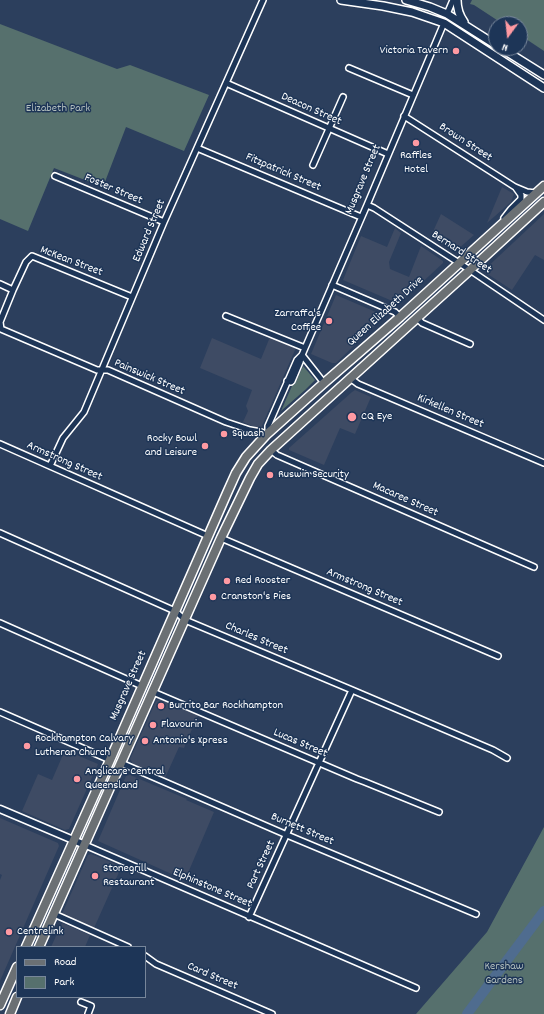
<!DOCTYPE html>
<style>
body{margin:0}
#map{position:relative;width:544px;height:1014px;overflow:hidden;background:#2c3f5d;font-family:Dekko,sans-serif}
canvas{display:block}
.legend{position:absolute;left:16px;top:946px;width:130px;height:52px;box-sizing:border-box;background:#1d3557;border:1px solid #77869a;margin:0;padding:5px 7px;list-style:none;font-size:12px;color:#fff}
.legend li{display:flex;align-items:center;gap:8px;height:20px}
.legend b{width:20px;border:1px solid #77869a}
.north{position:absolute;left:488px;top:16px;width:40px;height:40px;box-sizing:border-box;background:#1d3557;border:1px solid #77869a;border-radius:50%;rotate:195deg;font-size:11px;font-weight:700;line-height:16px;text-align:center;color:#fff}
.north::after{content:'';display:block;margin:auto;width:14px;height:18px;background:#ff9aa2;clip-path:polygon(50% 0,100% 100%,50% 72%,0 100%)}
</style>
<div id="map">
<canvas width="544" height="1014"></canvas>
<ul class="legend">
<li><b style="height:5px;background:#6b7074"></b>Road</li>
<li><b style="height:11px;background:#56706d"></b>Park</li>
</ul>
<div class="north">N</div>
</div>
<script>
const c = document.querySelector('canvas').getContext('2d');
c.lineJoin = 'round';
function paint(path, color) {
  c.fillStyle = color;
  c.fill(path, 'evenodd');
}
function stroke(path, color, width, dash) {
  c.strokeStyle = color;
  c.lineWidth = width;
  c.lineCap = dash ? 'butt' : 'round';
  c.setLineDash(dash || []);
  c.stroke(path);
}
function drawText(font, color, halo, rows, align = 'center') {
  c.font = font + ' Dekko,sans-serif';
  c.lineWidth = 3;
  c.setLineDash([]);
  c.textBaseline = 'middle';
  c.strokeStyle = halo;
  c.fillStyle = color;
  for (const [text, x, y, turn = 0] of rows) {
    c.save();
    c.translate(x, y);
    c.rotate((+turn || 0) * Math.PI / 180);
    c.textAlign = isNaN(turn) ? turn : align;
    if (halo) c.strokeText(text, 0, 0);
    c.fillText(text, 0, 0);
    c.restore();
  }
}
paint(new Path2D(`
 M502,187L514,194L511,202L487,223Z
 M441,214L474,235L457,250L454,251L431,236Z
 M544,214V260L535,255L512,290L483,271Z
 M395,228L401,233L389,262L390,269L409,277L421,246L443,261V263L400,303H397L343,280L361,236L387,247Z
 M336,295L383,315V318L336,363H332L311,354Z
 M270,337L295,347V350L261,428L259,429L243,422L248,411L246,406L252,390L200,368L212,338L261,359Z
 M355,390L371,397L355,434L340,428L324,465L289,450V448L352,392Z
 M160,699L198,715L184,748L179,747L165,778L133,764L130,759L156,701Z
 M65,750L98,764L69,829L65,830L22,811L38,774L52,780Z
 M130,775L187,799L186,800L214,812L185,880L98,841L126,776Z
 M0,818L58,843L59,846L0,981V880L2,875L0,874Z
 M91,854L118,865L120,870L94,928L62,914L88,855Z
 M62,923L90,935L85,947H51Z`), '#3e4b64');
paint(new Path2D(`
 M472,0H544V51L520,35V24H503L474,5L470,4Z
 M0,24L117,69L130,65L209,95L184,151L126,127L103,187L54,168L28,231L0,219Z
 M303,366L315,380L305,390L281,411L292,386L295,384Z
 M544,827V1014H416L487,932Z`), '#56706d');
stroke(new Path2D(`
 M467,1014L490,983L544,911`), '#4f6c8f', 10);
const minor = new Path2D(`
 M447,14L453,0
 M349,68L413,95
 M226,83L388,154
 M404,116L515,187L527,192L536,193
 M197,148L361,217
 M313,165L343,97
 M55,176L164,222
 M367,205L374,208L470,270L544,320
 M504,218L511,209L521,199V195L516,188
 M0,284L13,290
 M332,285L395,312L400,317
 M132,297L32,256L26,262L13,290L0,322L1,329L97,370H108L226,422L250,430L261,432L266,435
 M226,316L305,348
 M417,318L422,323L470,344
 M302,355L324,383
 M350,378L358,384L544,463
 M287,381L291,382L292,381L300,362L302,355L367,205L444,23
 M268,433V426L297,360L302,355
 M0,444L208,536
 M271,450L277,455L534,567
 M50,466L63,438L84,412L164,222L263,0
 M0,533L175,611L185,620L352,690L493,750L507,758
 M221,538L498,656
 M0,623L142,686
 M153,692L357,779L365,782L439,812
 M0,712L110,760
 M121,763L287,835L476,914
 M85,845L416,988
 M54,914L128,947
 M249,917L352,690
 M145,956L156,964L272,1014
 M81,1002L91,1006L88,1014`);
const tertiary = new Path2D(`
 M0,809L85,845`);
const secondary = new Path2D(`
 M341,0L383,6L412,12L444,23L544,88
 M406,0L430,7L447,14L496,45
 M457,0C457,8 459,15 464,22
 M501,48L544,75`);
const primary = new Path2D(`
 M26,947L110,760L227,493L236,473L246,457L266,435L324,383L400,317L544,186
 M39,947L221,538L250,478L258,464L271,450L470,270L544,202
 M0,1005L17,967
 M10,1014L17,997`);
stroke(minor, '#fff', 8);
stroke(tertiary, '#fff', 9);
stroke(secondary, '#fff', 10);
stroke(primary, '#fff', 11);
stroke(minor, '#1d3557', 5);
stroke(tertiary, '#1d3557', 6);
stroke(secondary, '#1d3557', 7);
stroke(primary, '#6b7074', 8);
for (const [x, y, r, color] of [
 [456,51,4,"#ff9aa2"],
 [416,143,4,"#ff9aa2"],
 [329,321,4,"#ff9aa2"],
 [352,417,5,"#ff9aa2"],
 [224,434,4,"#ff9aa2"],
 [205,446,4,"#ff9aa2"],
 [270,475,4,"#ff9aa2"],
 [227,581,4,"#ff9aa2"],
 [213,597,4,"#ff9aa2"],
 [161,706,4,"#ff9aa2"],
 [153,725,4,"#ff9aa2"],
 [145,741,4,"#ff9aa2"],
 [27,746,4,"#ff9aa2"],
 [77,779,4,"#ff9aa2"],
 [95,876,4,"#ff9aa2"],
 [9,932,4,"#ff9aa2"]
]) {
  const dot = new Path2D();
  dot.arc(x, y, r, 0, 2 * Math.PI);
  c.fillStyle = color;
  c.fill(dot);
  stroke(dot, '#1d3557', 1.5);
}
drawText('12px', '#fff', '#1d3557', [
 ["Victoria Tavern",448,51,"right"],
 ["Raffles",416,156,"center"],
 ["Hotel",416,170,"center"],
 ["Zarraffa's",321,314,"right"],
 ["Coffee",321,328,"right"],
 ["CQ Eye",361,417],
 ["Squash",232,434],
 ["Rocky Bowl",197,439,"right"],
 ["and Leisure",197,453,"right"],
 ["Ruswin Security",278,475],
 ["Red Rooster",235,581],
 ["Cranston's Pies",221,597],
 ["Burrito Bar Rockhampton",169,706],
 ["Flavourin",161,725],
 ["Rockhampton Calvary",35,739],
 ["Lutheran Church",35,753],
 ["Antonio's Xpress",153,741],
 ["Anglicare Central",85,772],
 ["Queensland",85,786],
 ["Stonegrill",103,869],
 ["Restaurant",103,883],
 ["Centrelink",17,932]
], 'left');
drawText('12px', '#b3bfbd', '#1d3557', [
 ["Elizabeth Park",58,109],
 ["Kershaw",504,967],
 ["Gardens",504,981]
]);
drawText('12px', '#fff', '#1d3557', [
 ["Deacon Street",311,110,24],
 ["Brown Street",465,143,33],
 ["Fitzpatrick Street",283,173,23],
 ["Musgrave Street",364,180,-67],
 ["Foster Street",113,190,23],
 ["Edward Street",150,231,-67],
 ["Bernard Street",461,253,33],
 ["McKean Street",71,262,21],
 ["Queen Elizabeth Drive",386,312,-42],
 ["Painswick Street",149,378,23],
 ["Kirkellen Street",450,412,23],
 ["Armstrong Street",64,462,24],
 ["Macaree Street",405,500,24],
 ["Armstrong Street",364,588,23],
 ["Charles Street",256,639,23],
 ["Musgrave Street",129,686,-66],
 ["Lucas Street",300,744,23],
 ["Burnett Street",302,830,23],
 ["Part Street",262,865,-65],
 ["Elphinstone Street",212,889,23],
 ["Card Street",212,977,23]
]);
</script>
